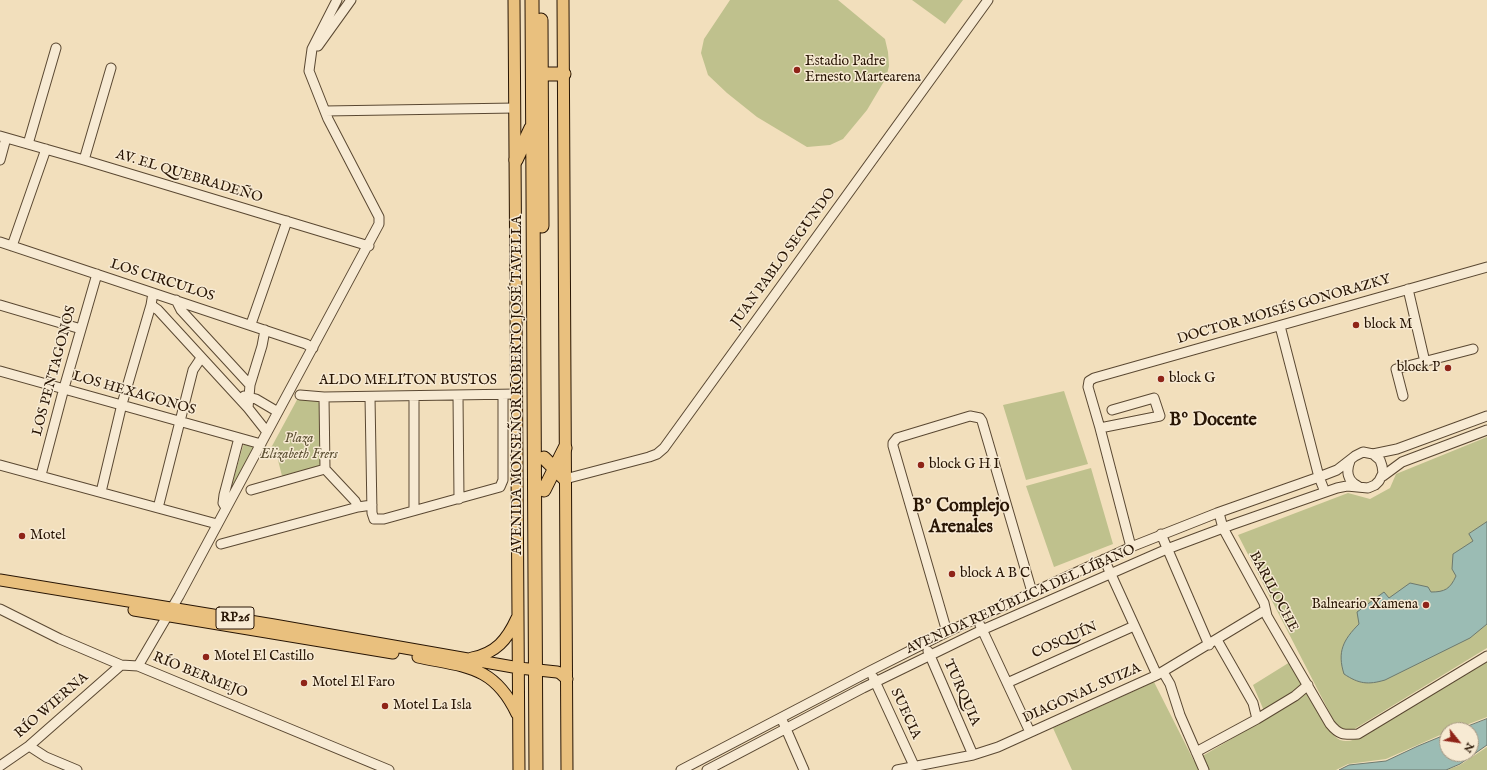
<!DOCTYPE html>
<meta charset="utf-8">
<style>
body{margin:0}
#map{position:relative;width:1487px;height:770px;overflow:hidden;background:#f2dfbc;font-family:"IM FELL English",serif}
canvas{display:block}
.north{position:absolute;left:1439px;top:722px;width:40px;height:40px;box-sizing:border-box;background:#f7ead3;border:1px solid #a49580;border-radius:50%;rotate:120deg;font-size:11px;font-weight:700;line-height:16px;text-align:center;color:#281504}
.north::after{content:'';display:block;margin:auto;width:14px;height:18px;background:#8f2418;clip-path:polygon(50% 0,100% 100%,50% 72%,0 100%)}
</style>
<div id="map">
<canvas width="1487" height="770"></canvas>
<div class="north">N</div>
</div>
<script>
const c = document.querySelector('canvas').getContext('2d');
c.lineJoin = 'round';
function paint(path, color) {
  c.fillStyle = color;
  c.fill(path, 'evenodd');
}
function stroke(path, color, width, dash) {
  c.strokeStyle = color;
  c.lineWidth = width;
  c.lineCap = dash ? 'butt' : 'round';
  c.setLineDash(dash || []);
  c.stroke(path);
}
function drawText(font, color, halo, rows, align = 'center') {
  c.font = font + ' "IM FELL English",serif';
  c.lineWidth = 3;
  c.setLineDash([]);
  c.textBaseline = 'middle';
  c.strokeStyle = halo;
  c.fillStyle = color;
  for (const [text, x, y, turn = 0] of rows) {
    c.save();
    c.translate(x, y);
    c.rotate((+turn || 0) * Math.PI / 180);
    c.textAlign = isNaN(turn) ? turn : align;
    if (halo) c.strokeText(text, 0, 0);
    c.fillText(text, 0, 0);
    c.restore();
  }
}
paint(new Path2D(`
 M730,0H838L885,39L888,52L889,66L886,78L867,110L843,139L830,145L807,147L757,117L727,93L708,75L701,53L704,39Z
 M912,0H963L945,24Z
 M1064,391L1088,464L1026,480L1003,405Z
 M298,398L322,401V462L320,466L282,476L277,456L265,459Z
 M1487,437V648L1351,731L1338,729L1238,535L1348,493L1370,499L1390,488L1396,474Z
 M245,443L254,448L234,485H232L243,446Z
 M1091,468L1113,544L1054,567L1026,486Z
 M1487,659V717L1453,730H1447V732L1386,759L1348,764L1336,770H1072L1053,728L1154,682L1194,761L1267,718L1253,685L1290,662C1299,678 1326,734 1340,740C1348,743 1355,739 1362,737Z
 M1487,747V770H1447L1460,765Z`), '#bfc18d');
const water = new Path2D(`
 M1487,522V624L1470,638L1385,680C1368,685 1359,684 1344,674C1337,652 1343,640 1359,624L1357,612L1384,592L1389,598L1410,583L1428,587L1431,592C1445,592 1450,589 1456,576L1452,569L1453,554L1473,541L1469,534Z
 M1487,719V745L1460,764L1446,770H1339L1349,765L1386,761L1418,746L1447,734V754H1471V730H1458Z`);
paint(water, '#9bbcb4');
stroke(water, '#6d796e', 1);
const minor = new Path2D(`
 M318,46L351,0
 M325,111L515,108
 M0,136L84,160L369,246
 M28,144L56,48
 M0,160L6,138
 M84,160L111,68
 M0,242L306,344L313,348
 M12,246L46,149
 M1408,289L1425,362
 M176,300L181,310L250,385
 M0,305L81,329
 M151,305L158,310L248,408L267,432
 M251,324L287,221
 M1280,326L1319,477L1325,492
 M0,371L261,444
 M300,395L324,397L517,394
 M244,396L256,399L278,412
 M414,396V510
 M458,396L459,499
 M1403,396L1396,369L1473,349
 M324,397L325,469L355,501L358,507
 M370,397L372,513L374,519H384L500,487L503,480V395
 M248,408L250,385L262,346L265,330
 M1100,428L1160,416L1154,398L1112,410
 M1373,454L1397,449L1487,416
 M1350,461C1346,471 1347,481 1358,486
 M0,465L217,524
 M41,475L64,388L97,274
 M1383,476L1402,462L1487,430
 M565,479L649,457L657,454L664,448L988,0
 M251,490L325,469
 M101,492L122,404L151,305L153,293
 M158,508L193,370L201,358
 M226,508L223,503L224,495L239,438
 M1219,513L1223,528L1264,603L1267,616L1330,724C1339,735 1343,735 1358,734L1487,656
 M1161,534L1209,645
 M221,544L358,507L372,505
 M1131,547L1100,428L1088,387L1089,381L1094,378L1487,267
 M1104,559L1157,675
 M0,609L60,639L121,665L138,666L389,770
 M980,625L1030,732
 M947,632L893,446V443L897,438L970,416L980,418L982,421L1032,592
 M1217,640L1253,703L1257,719
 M928,651L973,755
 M138,666L179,596L379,224V217L328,119L309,71L312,49L337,0
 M1163,672L1170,684L1180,715L1204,770
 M873,677L916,770
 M1007,683L1134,626
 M783,722L804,770
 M29,746L46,757L77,770
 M1196,752L1257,719L1295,696L1308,685
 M0,766L29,746L121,665
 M681,770L870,671L947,632L1131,547L1217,513L1319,477L1337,470L1355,456L1363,452L1373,454L1380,460L1382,466L1383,473L1379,481L1375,485L1368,488L1347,486L1337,488L1231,525L1167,549L982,630L863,688L707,770
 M897,770L973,755L998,747L1157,675L1265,610`);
const major = new Path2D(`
 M514,0L519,770
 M563,0L567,770
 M0,580L274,625L519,668L557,672L560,673L567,679
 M134,610L393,653
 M418,657C465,667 494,665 517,714
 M472,658C496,653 507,640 517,618`);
const highway = new Path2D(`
 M532,0L536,770
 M541,20L542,226
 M542,74H564
 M516,160L531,128
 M544,458L565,479
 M544,490L565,448`);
stroke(minor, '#5a4832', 11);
stroke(major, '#281504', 13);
stroke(highway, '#281504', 15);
stroke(minor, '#f7ead3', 9);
stroke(major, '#e9c07e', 11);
stroke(highway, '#e9c07e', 13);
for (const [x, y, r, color] of [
 [797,70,4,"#8f2418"],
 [1356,325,4,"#8f2418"],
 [1448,368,4,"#8f2418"],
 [1161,379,4,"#8f2418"],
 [921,465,4,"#8f2418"],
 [22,536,4,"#8f2418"],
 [952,574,4,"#8f2418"],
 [1426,605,4,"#8f2418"],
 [206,657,4,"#8f2418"],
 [304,683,4,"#8f2418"],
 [385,706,4,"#8f2418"]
]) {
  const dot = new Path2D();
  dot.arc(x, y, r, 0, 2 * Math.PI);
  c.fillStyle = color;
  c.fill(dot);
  stroke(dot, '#f7ead3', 1.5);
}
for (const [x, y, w] of [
 [235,618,38]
]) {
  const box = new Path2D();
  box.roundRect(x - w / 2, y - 11, w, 22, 3);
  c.fillStyle = '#f7ead3';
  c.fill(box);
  stroke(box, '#281504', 1);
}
drawText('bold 13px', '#281504', null, [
 ["RP26",235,618]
]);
drawText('14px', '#281504', '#f7ead3', [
 ["Estadio Padre",805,62],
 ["Ernesto Martearena",805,78],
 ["block M",1364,325],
 ["block P",1440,368,"right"],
 ["block G",1169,379],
 ["block G H I",929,465],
 ["Motel",30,536],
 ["block A B C",960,574],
 ["Balneario Xamena",1418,605,"right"],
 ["Motel El Castillo",214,657],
 ["Motel El Faro",312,683],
 ["Motel La Isla",393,706]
], 'left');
drawText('14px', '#281504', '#f7ead3', [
 ["AV. EL QUEBRADEÑO",189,177,17],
 ["JUAN PABLO SEGUNDO",784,258,-54],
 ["LOS CIRCULOS",162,281,18],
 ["DOCTOR MOISÉS GONORAZKY",1284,310,-16],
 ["LOS PENTAGONOS",55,371,-75],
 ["ALDO MELITON BUSTOS",408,381],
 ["AVENIDA MONSEÑOR ROBERTO JOSÉ TAVELLA",518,385,-90],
 ["LOS HEXAGONOS",134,394,16],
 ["BARILOCHE",1273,592,62],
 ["AVENIDA REPÚBLICA DEL LÍBANO",1021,600,-24],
 ["COSQUÍN",1065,641,-24],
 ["RÍO BERMEJO",200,676,22],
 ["TURQUIA",961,693,66],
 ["DIAGONAL SUIZA",1082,694,-24],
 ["RÍO WIERNA",52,706,-41],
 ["SUECIA",905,714,65]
]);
drawText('italic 14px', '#5d5134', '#f7ead3', [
 ["Plaza",299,439],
 ["Elizabeth Frers",299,455]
]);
drawText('bold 18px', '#281504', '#f7ead3', [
 ["Bº Docente",1213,421],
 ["Bº Complejo",961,507],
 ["Arenales",961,528]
]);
</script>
